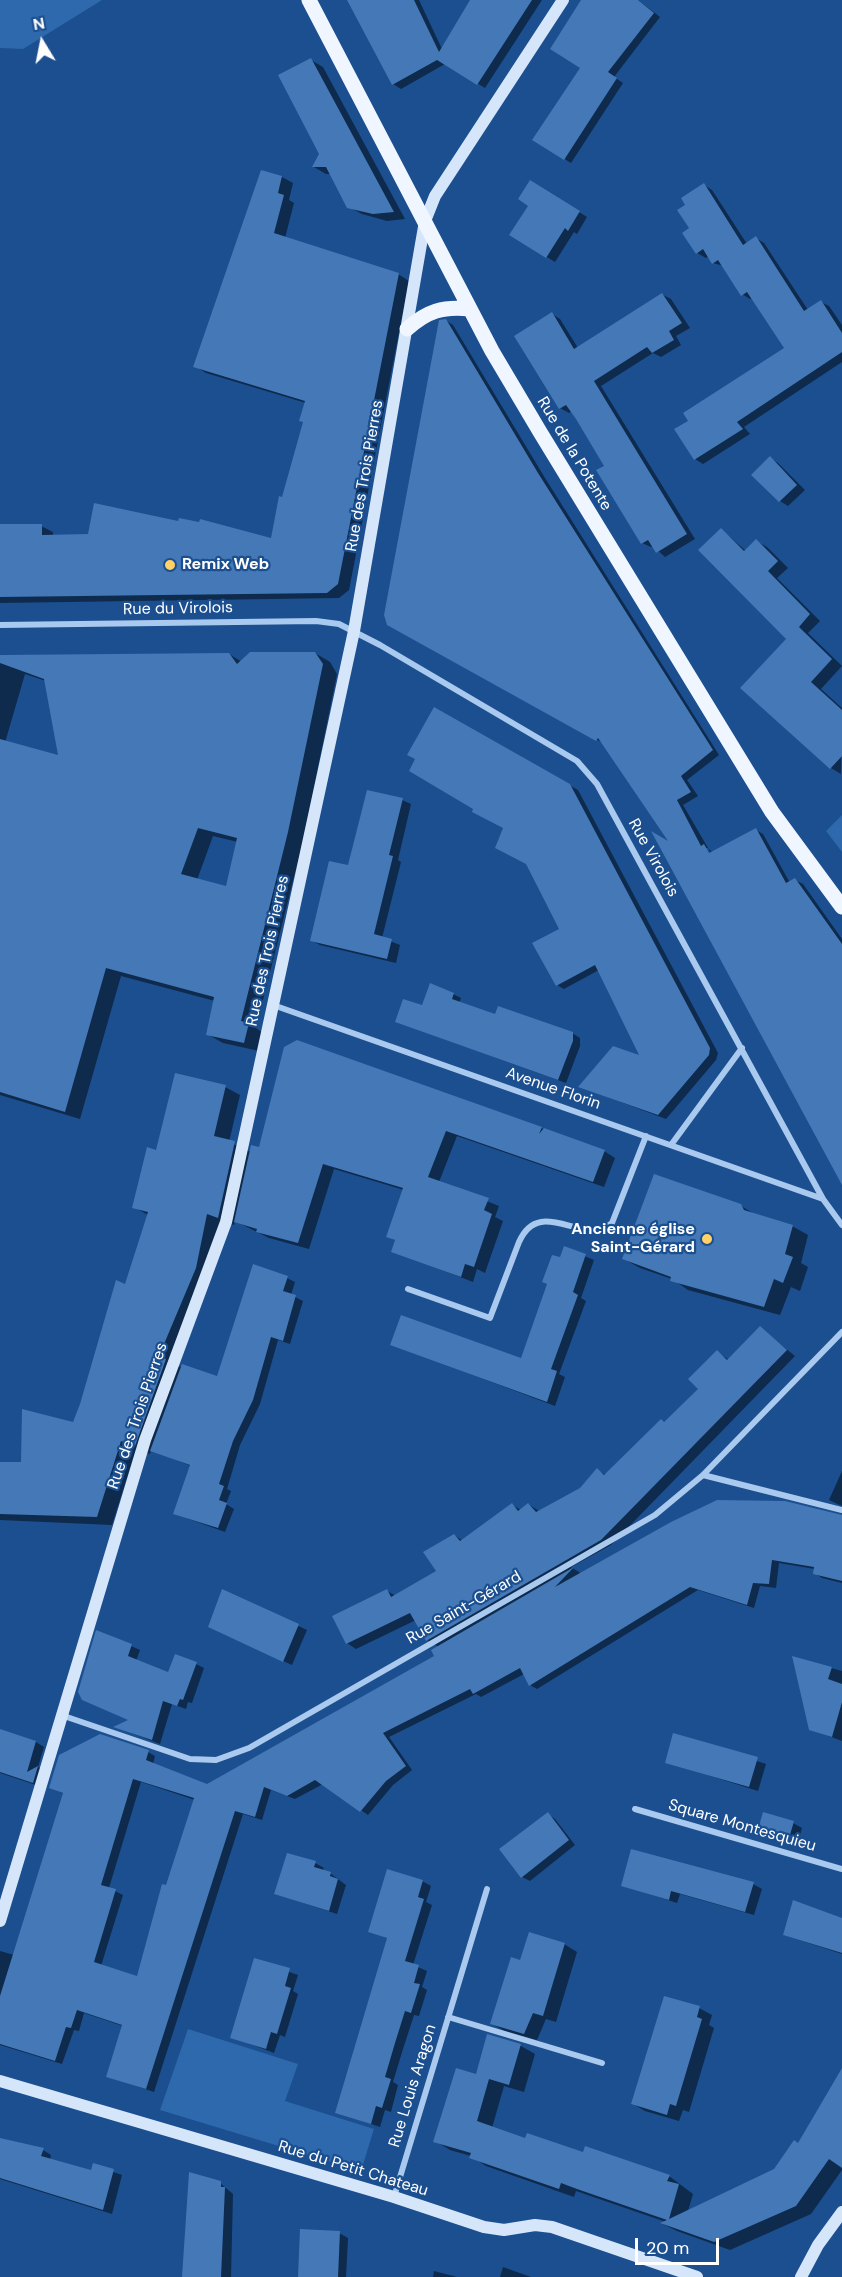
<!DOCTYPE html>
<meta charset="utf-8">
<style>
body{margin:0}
#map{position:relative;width:842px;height:2277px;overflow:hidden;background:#1b4f8f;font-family:"DM Sans",sans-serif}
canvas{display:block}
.north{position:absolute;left:12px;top:12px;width:60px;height:60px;-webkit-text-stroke:4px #1b4f8f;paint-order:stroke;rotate:350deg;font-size:16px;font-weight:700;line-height:24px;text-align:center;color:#fff}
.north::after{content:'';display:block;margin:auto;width:21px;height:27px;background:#fff;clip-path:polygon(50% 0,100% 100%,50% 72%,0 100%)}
.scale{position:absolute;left:635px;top:2238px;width:84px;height:27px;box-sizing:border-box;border:3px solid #fff;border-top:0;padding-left:8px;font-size:18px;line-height:21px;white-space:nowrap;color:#fff;-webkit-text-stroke:4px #1b4f8f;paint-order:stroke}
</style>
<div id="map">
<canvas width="842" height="2277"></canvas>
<div class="north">N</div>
<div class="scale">20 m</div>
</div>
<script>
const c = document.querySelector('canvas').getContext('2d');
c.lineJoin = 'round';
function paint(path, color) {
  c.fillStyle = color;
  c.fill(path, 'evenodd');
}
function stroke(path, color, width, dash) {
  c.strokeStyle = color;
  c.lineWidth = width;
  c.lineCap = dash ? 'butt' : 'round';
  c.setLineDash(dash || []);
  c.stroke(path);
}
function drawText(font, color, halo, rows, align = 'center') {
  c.font = font + ' "DM Sans",sans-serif';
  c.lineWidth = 4.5;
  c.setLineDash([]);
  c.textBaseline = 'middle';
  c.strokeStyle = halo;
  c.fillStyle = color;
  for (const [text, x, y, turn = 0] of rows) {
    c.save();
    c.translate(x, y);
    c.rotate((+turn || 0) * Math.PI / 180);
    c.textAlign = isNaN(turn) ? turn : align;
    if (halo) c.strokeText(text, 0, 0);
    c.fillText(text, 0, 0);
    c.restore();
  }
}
paint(new Path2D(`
 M0,0H102L23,49L0,48Z
 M842,815V852L826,831Z
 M188,2029L298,2064L285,2101L374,2129L361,2171L160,2110Z`), '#2e69ad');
paint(new Path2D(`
 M349,0H419L442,49L472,0H542L485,88L445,64L401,89L393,84Z
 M596,0H638L660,17L614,77L623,83L571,163L534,140L582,67Z
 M311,60L323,67L405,219L387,221L362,214L349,207L331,174H326L314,167L321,154Z
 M262,172L282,177L293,183L289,200L294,203L285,238L398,274L409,281L349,590L339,598L0,603V525L41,526L53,532V536H89L179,523L272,540L304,422L306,403L206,373L195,366Z
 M531,182L587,217L577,234L574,232L555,262L511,235L530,205Z
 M704,185L712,190L747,244L756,238L764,243L808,310L821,302L829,306L842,325V362L744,427L750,434L703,464L695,459L786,348L753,298L750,299L742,294L724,266L713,263L709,256L706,258L697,253L687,205Z
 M663,295L671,299L690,328L676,336L681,345L661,357L653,353L601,386L695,539L665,557L653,546L651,547L642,543L606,466L572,411L569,413L560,408L552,314L560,319L578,348Z
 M445,320L453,325L545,478L719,755L687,780L698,796L683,805L708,848H704L714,859L708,848L713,853L756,830L763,834L790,883L795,880L803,884L842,939V1183L673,846L603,743L388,624Z
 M770,458L778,463L805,490L788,506L780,501Z
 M722,530L746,551L756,541L767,547L788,568L777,578L820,621L808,633L842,666L821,689L842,708L841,774L831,768L788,639Z
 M315,653L330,662L337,674L303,841L256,1028L263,1033L259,1051L223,1043L207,1034L215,1001L121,976L80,1119L0,1095V808L60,757L46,681L25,674L4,746L0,745V657L229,654L242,662ZM213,836L238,842L227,887L197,880Z
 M434,709L578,790L718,1053L716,1060L666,1119L581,1087L642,1058L599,970L564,989L557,985L561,929L528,863Z
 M402,800L411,804L398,860L401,862L382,938L400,945L396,963L320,945L312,941L349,867Z
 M453,994L461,998L459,1003L496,1016L572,1033L580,1038V1046L566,1083L396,1022Z
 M286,1048L541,1128L604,1151L615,1158L604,1187L457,1136L439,1182L499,1206L495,1217L503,1221L485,1273L477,1269L473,1282L393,1251L396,1241L387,1236L404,1190L334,1169L309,1249L269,1238L235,1221L234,1225L223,1222L174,1365L218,1377L287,1278L295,1282L291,1295L303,1301L290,1344L278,1340L260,1404L240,1445L227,1489L231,1491L226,1504L234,1509L225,1532L175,1514L191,1466L151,1450L150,1454L136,1449L112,1525L0,1520V1464H23L74,1424L126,1286L148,1215L134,1207L157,1152L225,1087L240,1095L229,1142L251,1152L260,1149Z
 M741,1206L758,1216L792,1226L808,1235L801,1263L808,1267L800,1291L791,1287L780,1315L688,1290L672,1279L640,1268L624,1259Z
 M565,1248L594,1260L581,1298L586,1301L559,1374L565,1377L555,1406L391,1344L522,1360Z
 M760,1328L795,1356L611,1545L571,1567L582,1574L842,1516V1583L822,1578L815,1573V1569L779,1563L776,1588L760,1586L754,1608L698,1590L537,1689L530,1685L524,1674L481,1697L476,1694L389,1737L412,1770L393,1785L368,1815L323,1784L295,1799L271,1790L262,1820L243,1814L154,2092L107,2076L123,2026L84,2013L79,2031L74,2030L62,2064L0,2045V1951L14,1955L64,1794L50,1787L148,1752L155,1756L153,1764L207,1785L436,1656L439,1647L427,1640L416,1620L356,1649L347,1643L387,1591L396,1596L438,1571L454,1535L463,1541L512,1505L521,1510L528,1504L539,1511L580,1489L597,1470L606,1475L700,1389L717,1352L729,1360ZM141,1782L195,1800L138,1978L101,1966L123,1895L109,1888Z
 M842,1471V1506L829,1500Z
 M223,1591L307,1630L292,1665L219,1632Z
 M131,1646L140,1650L136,1661L169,1674L196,1664L204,1668L192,1703L188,1702L186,1709L172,1704L160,1744L116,1727L130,1720L92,1704Z
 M794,1658L842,1671V1741L810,1729Z
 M674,1734L766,1764L758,1791L666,1762Z
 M0,1738L36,1742L44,1747L38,1767L46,1772L42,1787L0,1773Z
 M548,1814L555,1819L575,1845L530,1881L522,1877Z
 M793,1823L802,1828L797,1846L759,1832Z
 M315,1863L324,1868L322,1871L331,1874L346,1885L337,1914L276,1894Z
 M422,1881L431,1886L426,1902L432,1905L413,1965L427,1971L422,1987L427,1990L419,2016L414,2015L403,2049L393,2082L398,2085L391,2112L385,2110L380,2127L337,2112L389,1939L370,1931Z
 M753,1884L762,1889L754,1915L680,1894L677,1903L622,1885Z
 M794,1902L842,1920V1954L784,1935Z
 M564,1944L577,1952L556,2022L546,2019L537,2040L505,2031L492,2024L521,1962Z
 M255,1960L298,1975L293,1991L298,1994L285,2037L280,2035L274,2053L232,2037Z
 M699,2008L712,2015L709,2025L714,2028L689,2112L683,2110L679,2121L645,2111L633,2104Z
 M488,2036L521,2046L535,2054L524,2092L504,2086L492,2128L526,2140L669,2176L693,2194L688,2211L775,2170L799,2144L842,2071V2170L811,2214L730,2250L677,2231L663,2224L666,2222L576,2191L574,2197L486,2166L471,2156L450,2150L435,2141L477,2076Z
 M0,2140L43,2150L51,2155L50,2160L92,2172L94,2165L122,2175L112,2214L0,2179Z
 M220,2183L233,2194L231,2277H184Z
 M339,2233L348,2238L346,2277H299Z
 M503,2267L531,2277H500Z
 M434,2271L457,2277H433Z`), '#0007');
paint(new Path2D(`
 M347,0H414L439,52L470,0H532L477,85L437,60L392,85Z
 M581,0H638L654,13L608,72L617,78L564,160L532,140L580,68L550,49Z
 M311,58L394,212L373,214L347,208L326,167H312L319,154L278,75Z
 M261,170L282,176L278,193L284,195L274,233L399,273L338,584L327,593L0,597V524H42V535L88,534L94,503L178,521L179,518L199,522L200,519L271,538L279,496L282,497L303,422L299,421L305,401L193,367Z
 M530,180L580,211L568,231L565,228L546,258L509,235L528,206L518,199Z
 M704,183L743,245L756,236L804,311L821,300L842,333V352L737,422L743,429L694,460L674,429L688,421L683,413L784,348L747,292L741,296L718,260L712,264L703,249L696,254L682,233L689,228L677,210L685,205L681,198Z
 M662,293L682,323L669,331L674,340L652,353L647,347L594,381L687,534L656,553L648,540L641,544L596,470L604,466L576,419L566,405L559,409L514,336L552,312L574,349Z
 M446,319L538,473L713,750L681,776L691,792L677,800L701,846L704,844L709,853L756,828L786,883L795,878L842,944V1185L651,831L668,841L598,738L596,741L387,625L384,615L439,320Z
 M770,456L797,485L779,502L751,475Z
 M721,528L744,551L756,539L778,561L768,571L810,614L799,627L832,659L811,682L842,710V756L830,769L740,688L786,639L698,550Z
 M250,652H315L323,664L288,832L241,1021L249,1023L244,1043L206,1035L214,997L106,968L65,1112L0,1092V739L58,755L44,679L0,663V655L229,653L237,664ZM198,828L237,838L226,886L181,874Z
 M434,707L570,784L710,1048L709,1055L658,1115L578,1087L613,1046L639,1055L595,965L556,986L532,943L559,929L526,864L495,848L503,828L472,812L473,809L409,771L415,759L407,755Z
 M367,790L403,798L389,855L393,856L374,934L392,939L387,959L310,941L329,861L348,865Z
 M430,983L454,993L452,999L495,1014L498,1006L573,1032V1041L558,1080L395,1022L403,999L422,1005Z
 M297,1040L542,1127L539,1134L544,1128L605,1150L593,1182L446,1131L428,1177L489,1198L484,1210L492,1214L474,1267L465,1264L461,1277L391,1252L395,1240L386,1237L403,1188L323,1164L298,1243L256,1232L257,1229L234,1222L251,1145L259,1147L284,1047Z
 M175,1073L226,1085L214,1136L235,1141L218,1218L207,1214L196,1268L159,1356L166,1359L135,1446L121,1441L97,1517L0,1514V1462H21L22,1409L73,1422L80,1404L116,1280L125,1284L148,1212L132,1208L147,1147L156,1150Z
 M654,1174L741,1204L744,1210L793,1225L785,1254L793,1257L783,1283L774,1279L764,1307L670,1281L671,1277L622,1259Z
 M564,1246L586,1254L573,1292L578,1295L551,1369L557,1371L547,1402L390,1345L401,1315L521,1358L547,1284L542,1282L552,1255L560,1257Z
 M253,1264L288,1276L283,1291L296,1295L283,1341L271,1337L253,1400L233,1441L219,1484L224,1486L219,1500L227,1503L218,1528L173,1514L190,1465L150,1451L182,1364L217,1376Z
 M760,1326L787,1350L601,1540L426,1641L410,1613L346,1644L332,1616L387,1589L391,1597L436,1571L423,1552L454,1534L460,1541L512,1503L518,1511L528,1503L536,1512L580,1488L597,1468L604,1475L661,1419L664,1422L698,1389L688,1379L717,1350L727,1360Z
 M717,1500L785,1501L842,1515V1581L813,1574L814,1567L772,1560L769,1584L753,1583L747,1605L690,1587L529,1686L520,1668L473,1694L470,1689L383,1733L406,1766L386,1781L360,1812L315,1780L287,1796L264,1787L255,1817L235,1811L146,2089L106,2077L122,2025L77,2010L71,2028L66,2027L55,2061L0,2044V1996L63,1793L49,1788L59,1755L100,1734L149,1750L146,1760L207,1784L434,1656L431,1650L574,1567L555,1587L671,1522ZM133,1779L194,1798L166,1885L162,1884L137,1976L94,1962L116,1889L101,1885Z
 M222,1589L299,1624L283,1662L208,1627Z
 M96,1630L132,1644L128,1656L168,1672L175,1654L197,1662L183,1700L180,1699L177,1706L163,1701L152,1740L113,1727L128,1720L82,1700L78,1692Z
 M792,1656L832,1667L828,1679L842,1684V1702L832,1737L809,1730Z
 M0,1729L36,1741L27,1772L38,1766L33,1783L0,1772Z
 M673,1733L758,1757L749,1787L665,1763Z
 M548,1812L569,1840L521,1878L499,1849Z
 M763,1812L794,1821L788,1842L757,1833Z
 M631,1849L754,1882L745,1912L671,1891L669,1900L621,1886Z
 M287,1853L316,1861L314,1867L331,1872L330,1876L338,1879L329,1911L274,1894Z
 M387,1869L423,1880L418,1897L424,1899L405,1961L419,1965L414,1983L420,1984L411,2013L405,2011L395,2043L385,2077L391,2079L382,2108L376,2106L371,2124L335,2113L387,1938L368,1932Z
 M793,1900L842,1918V1953L783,1935Z
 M529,1932L565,1943L543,2016L533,2013L524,2034L490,2024L511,1957L520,1960Z
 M254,1958L290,1968L285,1986L291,1988L277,2034L271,2032L266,2049L230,2038Z
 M664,1996L700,2006L697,2017L702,2019L676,2106L670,2104L667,2115L631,2104Z
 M487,2034L521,2044L509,2085L489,2079L477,2121L525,2138L527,2133L583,2152L585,2146L670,2175L667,2181L679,2184L669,2219L774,2169L794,2140L798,2143L842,2068V2168L829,2159L796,2206L714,2242L660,2223L667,2220L577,2189L561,2183L559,2189L469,2158L471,2153L433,2142L456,2068L476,2074Z
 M0,2138L44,2148L41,2156L91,2170L93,2163L114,2169L103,2210L0,2178Z
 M189,2172L221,2181V2187H225L221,2277H182Z
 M300,2229L340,2231L338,2277H298Z`), '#4478b7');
stroke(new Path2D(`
 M0,625L316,621L339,624L380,645L577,761L597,784L823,1199L842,1225
 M273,1005L823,1199
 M671,1145L742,1048
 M408,1289L490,1318L519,1242C540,1195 583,1247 612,1223L646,1136
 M703,1475L842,1510
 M61,1715L190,1759L216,1760L249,1748L655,1515L703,1475L842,1332
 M635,1809L842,1869
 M448,2017L602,2063
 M394,2197L487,1889`), '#a9c9ee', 6);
stroke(new Path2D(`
 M0,1921L145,1440L226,1222L354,631L425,221L435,196L563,0
 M0,2081L394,2197L484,2227L504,2230L535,2225L552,2227L697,2277
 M801,2277L818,2245L842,2212`), '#d6e6fa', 12);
stroke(new Path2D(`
 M309,0L492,351L540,432L772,812L842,907
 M407,329C427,311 443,306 470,309`), '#f0f6ff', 15);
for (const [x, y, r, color] of [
 [170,565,6,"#ffd166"],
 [707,1239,6,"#ffd166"]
]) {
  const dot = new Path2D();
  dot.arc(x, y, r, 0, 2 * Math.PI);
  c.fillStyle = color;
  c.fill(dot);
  stroke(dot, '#1b4f8f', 2);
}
drawText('16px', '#fff', '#1b4f8f', [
 ["Rue de la Potente",574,454,59],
 ["Rue des Trois Pierres",365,476,-80],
 ["Rue du Virolois",178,609,-1],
 ["Rue Virolois",653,858,61],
 ["Rue des Trois Pierres",268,951,-78],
 ["Avenue Florin",553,1089,19],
 ["Rue des Trois Pierres",138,1416,-71],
 ["Rue Saint-Gérard",464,1608,-30],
 ["Square Montesquieu",742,1826,16],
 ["Rue Louis Aragon",413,2086,-73],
 ["Rue du Petit Chateau",353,2169,17]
]);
drawText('bold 16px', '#fff', '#1b4f8f', [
 ["Remix Web",182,565],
 ["Ancienne église",695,1230,"right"],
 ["Saint-Gérard",695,1248,"right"]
], 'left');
</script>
